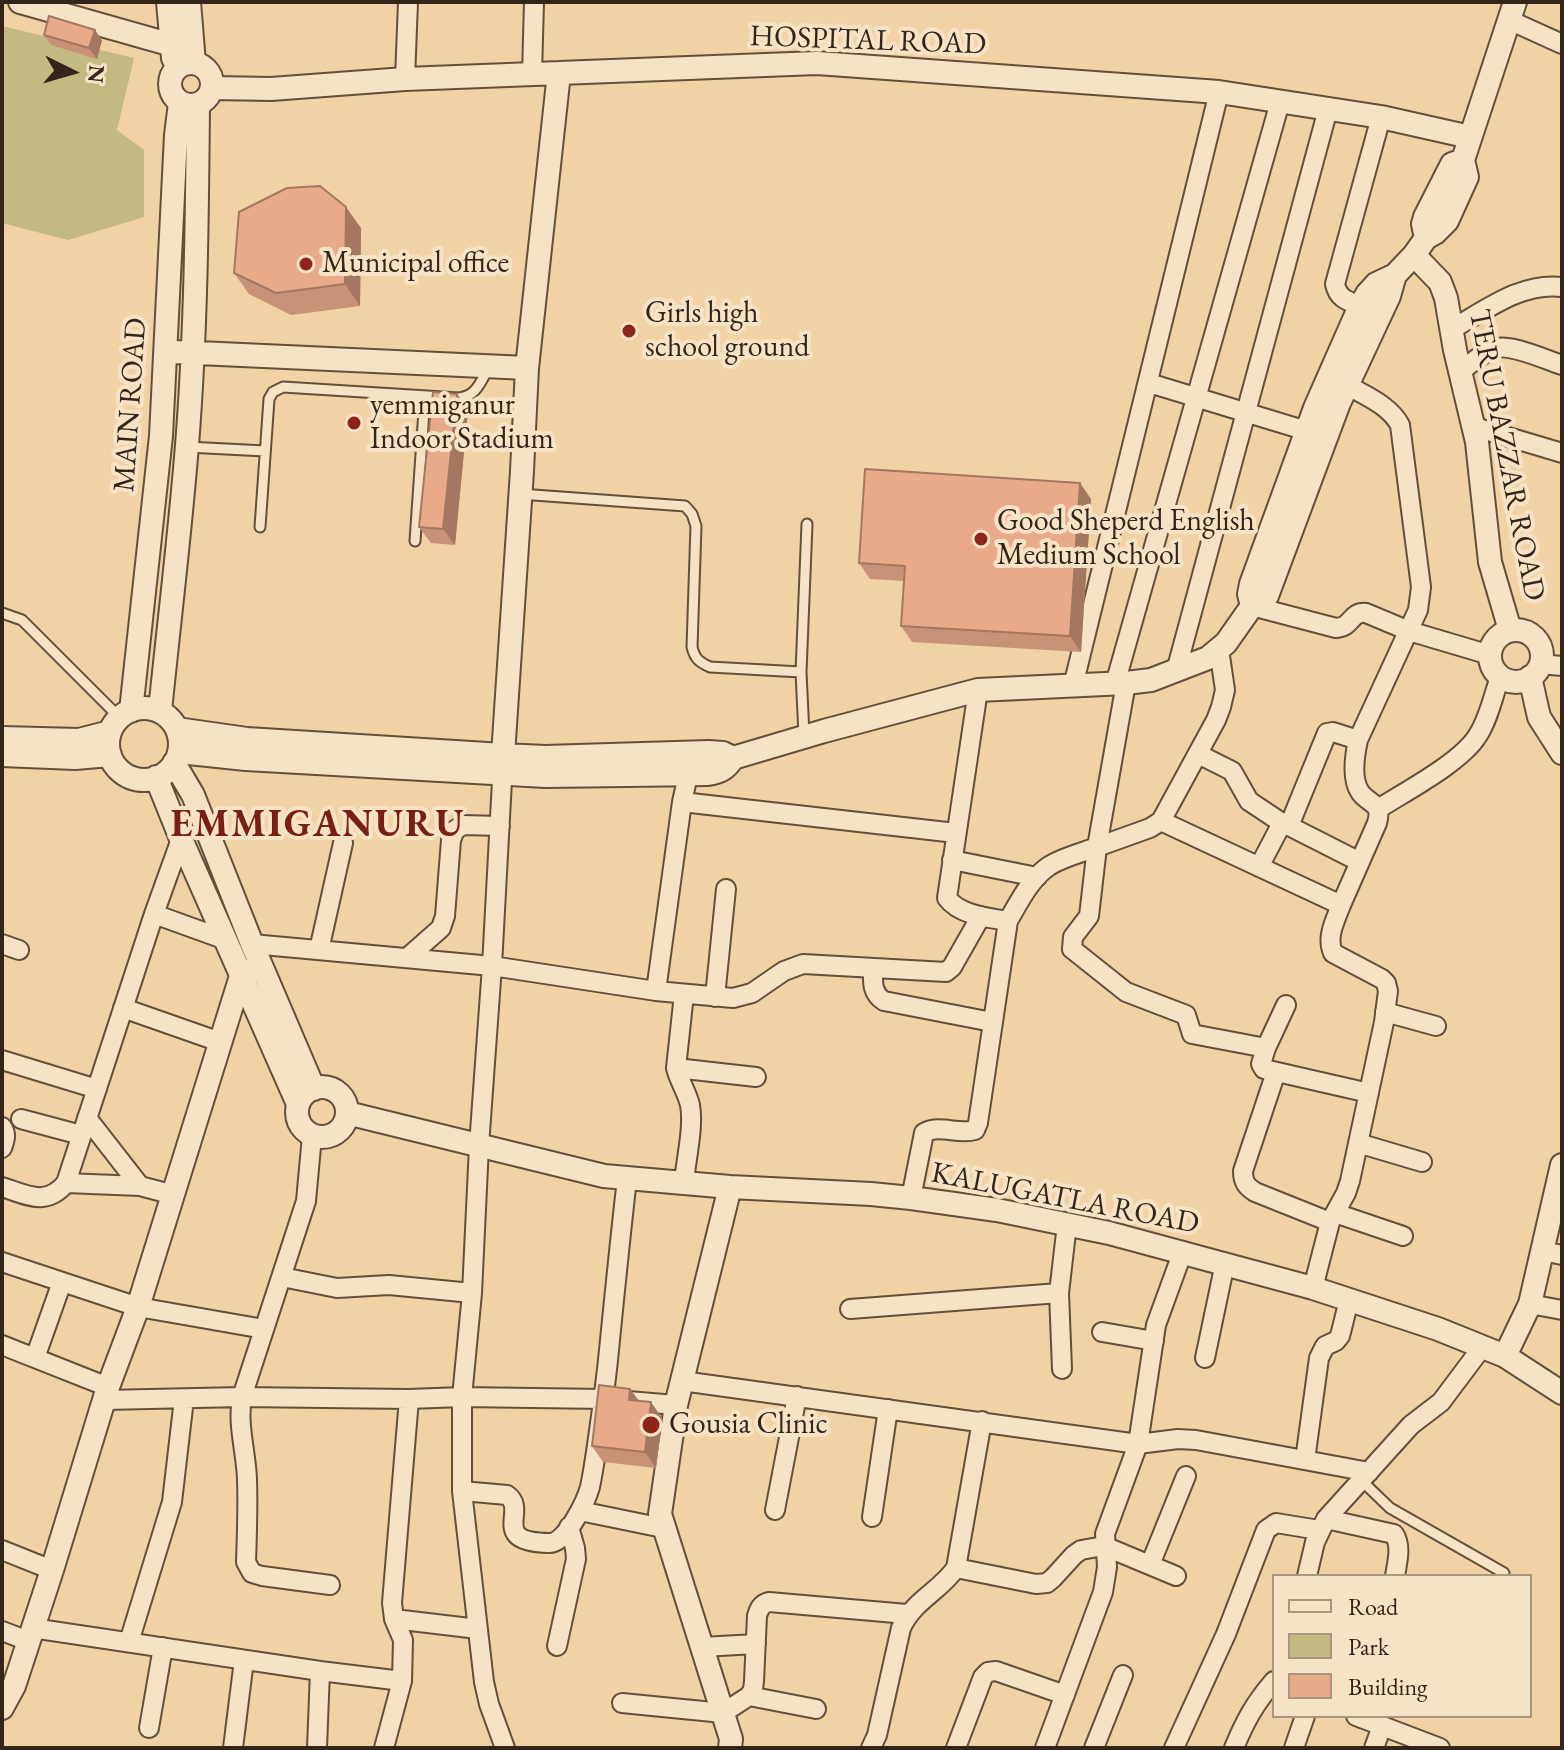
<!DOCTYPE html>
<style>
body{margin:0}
#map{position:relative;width:1564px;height:1750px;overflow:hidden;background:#f1d2a4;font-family:"EB Garamond",serif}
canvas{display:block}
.frame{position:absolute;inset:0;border:4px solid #332519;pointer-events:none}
.legend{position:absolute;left:1272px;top:1574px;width:260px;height:144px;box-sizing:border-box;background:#f6e2c4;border:2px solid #a89680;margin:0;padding:10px 14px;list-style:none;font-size:24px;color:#332519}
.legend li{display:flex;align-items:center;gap:16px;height:40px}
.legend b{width:40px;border:2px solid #a89680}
.north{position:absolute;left:32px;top:32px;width:80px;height:80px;-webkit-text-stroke:6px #f6e2c4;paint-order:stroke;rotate:95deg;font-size:22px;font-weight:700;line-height:32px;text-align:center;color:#332519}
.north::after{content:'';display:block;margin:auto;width:28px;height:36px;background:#332519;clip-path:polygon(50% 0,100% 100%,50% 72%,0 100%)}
</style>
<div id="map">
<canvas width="1564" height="1750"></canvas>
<div class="frame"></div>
<ul class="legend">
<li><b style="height:10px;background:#f6e2c4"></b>Road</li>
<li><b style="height:22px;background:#c2ba80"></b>Park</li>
<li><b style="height:22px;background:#e9aa89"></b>Building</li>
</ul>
<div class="north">N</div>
</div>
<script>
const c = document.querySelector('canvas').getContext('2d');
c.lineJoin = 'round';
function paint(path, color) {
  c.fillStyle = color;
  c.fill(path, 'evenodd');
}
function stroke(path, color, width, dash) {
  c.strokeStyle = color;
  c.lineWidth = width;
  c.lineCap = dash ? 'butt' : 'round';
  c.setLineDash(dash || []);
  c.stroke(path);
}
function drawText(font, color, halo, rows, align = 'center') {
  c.font = font + ' "EB Garamond",serif';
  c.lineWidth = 8;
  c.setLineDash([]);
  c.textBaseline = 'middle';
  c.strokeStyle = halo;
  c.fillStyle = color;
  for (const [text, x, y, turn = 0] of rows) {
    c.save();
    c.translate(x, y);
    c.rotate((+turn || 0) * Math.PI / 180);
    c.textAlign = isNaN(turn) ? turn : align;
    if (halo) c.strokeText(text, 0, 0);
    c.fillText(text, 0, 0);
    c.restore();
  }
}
paint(new Path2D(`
 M2,26L134,58L117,130L144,150V217L68,240L2,223Z`), '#c2ba80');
const service = new Path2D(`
 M187,447L265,451
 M520,494L685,506L692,514L696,526L692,647C695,659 699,662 710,667L801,672L804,735
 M260,527L269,399L273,392L283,387L459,398C476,396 480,383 488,369
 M415,541L425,396
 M2,613L22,620L120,718
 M801,672L807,524
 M1361,1480L1390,1508L1504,1573`);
const minor = new Path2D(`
 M1509,20L1562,44
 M532,74L534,2
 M405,79L408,2
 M1360,306C1348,301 1338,299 1335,284L1381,117
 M1452,329C1486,310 1521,282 1562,287
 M1460,372C1470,365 1481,353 1493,349C1508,342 1546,360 1562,365
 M1149,383L1307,431
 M1475,427L1562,453
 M1252,606L1336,628C1353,627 1350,611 1366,613L1409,631L1490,655
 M1219,649L1225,690L1221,707L1216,720L1161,821L1150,828L1097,847L1089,916L1073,937L1072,949L1126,992L1186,1015L1192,1034L1266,1048L1261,1064L1264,1069L1369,1093
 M1540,664L1562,666
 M1176,671L1328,109
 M1115,684L1280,102
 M1073,686L1219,92
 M978,690L947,898C959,915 989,918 1008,921
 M1358,740L1333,732L1327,733L1289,826L1360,862
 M1198,754L1232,771L1249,801L1282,823
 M503,762L492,966L479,1146L472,1293L462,1397V1491L484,1682L489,1704L505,1748
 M682,802L956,833
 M1378,809C1406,791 1462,762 1478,735C1489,718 1493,696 1500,677
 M1161,821L1341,905L1377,823C1383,802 1369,805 1360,792C1351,779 1355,754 1358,740L1418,610L1421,587L1400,425C1389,405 1366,396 1347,385
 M952,860L1037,877
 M1259,867L1282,823L1289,826
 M154,914L226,940
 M2,944L19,950
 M252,944L492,966L656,991L733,998L752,993L784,971L803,964L946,972L952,967L981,916
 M319,950L343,843
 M407,958L441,928L445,916L451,840L455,830L463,825L500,826
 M873,968C873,981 871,993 884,1001L992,1022
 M656,991L682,802L688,775
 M684,994L676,1068C679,1081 687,1092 690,1105C694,1127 686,1159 684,1182
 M715,997L726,889
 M123,1008L220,1042
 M1385,1012L1436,1026
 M1266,1048L1286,1005
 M2,1060L97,1089
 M676,1068L756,1077
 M1276,1072L1243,1171C1243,1182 1246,1186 1255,1192L1330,1222
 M87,1118L140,1186
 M21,1119L81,1135
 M2,1127C7,1134 5,1140 2,1148
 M312,1136L306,1201L242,1397C237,1425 246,1451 247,1479C248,1507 247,1535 246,1562L252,1573L262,1576L330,1585
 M1358,1143L1422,1162
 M66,1183L140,1186L174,1195
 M2,1187C27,1195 46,1207 66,1183L154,914L181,839
 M911,1198L924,1133C939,1124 958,1135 975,1130L978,1123L1008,921C1019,902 1030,879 1049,866C1063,857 1081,853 1097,847L1126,683
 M1335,1213L1403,1236
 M1543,1251L1562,1255
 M2,1262L138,1307L264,1329
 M282,1277L337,1288L389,1285L472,1293
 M1313,1288L1330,1222L1346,1193L1350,1181L1384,1022L1388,991L1386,983L1382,979L1333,953C1326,937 1335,921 1341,905
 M1530,1304L1562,1310
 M850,1309L1059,1293
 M1102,1332L1154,1341
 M2,1345L108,1387
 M35,1358L62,1282
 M1205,1358L1225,1263
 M1062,1369L1059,1293L1067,1224
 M682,1381L1138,1444L1178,1439L1196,1440L1369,1472
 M104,1400L242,1397L409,1399L462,1397L604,1399L676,1405
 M1305,1460L1319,1358L1325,1346L1336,1341L1340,1336L1349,1300
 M462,1491L507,1495C529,1510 488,1542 549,1543C566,1544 586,1501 590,1487C593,1473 595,1459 597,1445C601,1417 605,1389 608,1360C614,1300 620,1239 627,1179
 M775,1510L797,1396
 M580,1511L663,1528
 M872,1517L888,1409
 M1326,1519L1394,1534C1402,1546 1397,1563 1395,1576
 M2,1550L52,1570
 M1150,1565L1186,1476
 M956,1568L1036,1584L1047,1583L1053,1578L1074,1555L1081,1550L1104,1546L1176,1576
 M1307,1576L1315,1542L1326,1519L1411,1425L1441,1402L1483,1346
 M394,1619L478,1629
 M32,1628L320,1671L402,1681L403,1640L394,1619L392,1603L409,1399
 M2,1631L28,1641
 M129,1642L172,1502L184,1399
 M557,1646L576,1559L575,1548L569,1527
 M702,1647L756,1644
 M749,1696L816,1709
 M622,1703L723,1713L749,1696L753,1690L754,1681L757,1616C759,1609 761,1604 769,1602L907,1614
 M1356,1716L1440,1748
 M149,1728L163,1647
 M233,1748L244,1660
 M317,1748L320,1671
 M384,1748L402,1681
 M871,1748L877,1735L901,1628C914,1600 939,1592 956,1568L982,1421
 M956,1748L983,1677L988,1672L996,1671L1065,1695
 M1045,1748L1103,1592L1107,1567L1105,1534L1138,1444L1156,1325L1183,1251
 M1094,1748L1123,1675
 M1174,1748L1226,1634L1266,1530L1276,1523L1319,1530
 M1234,1748C1245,1721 1255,1703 1274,1681
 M1294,1748L1305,1716
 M1374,1748L1382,1726`);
const tertiary = new Path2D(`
 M20,2L172,45
 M168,2L173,58
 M189,2L194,63
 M170 84a21 21 0 1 1 42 0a21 21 0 1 1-42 0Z
 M212,88L271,89L405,79L817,63L1219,92L1381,117L1470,137
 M1426,238L1423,224L1425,217L1452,164L1463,160
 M1414,255L1440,282L1446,298L1455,350L1477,442L1490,562L1510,630
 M176,352L527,368
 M1252,606L1249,594L1251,584L1315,408L1360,306L1367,294L1376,284L1395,275L1414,255L1426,238L1435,233L1447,221L1467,177L1463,160L1515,2
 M1490 656a26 26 0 1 1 52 0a26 26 0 1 1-52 0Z
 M1530,677L1539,717L1562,753
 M108 744a36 36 0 1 1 72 0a36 36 0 1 1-72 0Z
 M131,711L161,436L176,135L180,103
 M160,711C169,622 180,534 187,445C196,332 197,218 198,105
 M177,729L247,739L503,755L545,757L708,752L723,753L733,758
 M2,738L79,740L110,732
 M179,752L246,759L545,776L708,774C720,772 726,769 733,758
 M2,755L75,758L110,755
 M503,755L522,471L527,368L559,73
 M733,758L824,731L978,690L1126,683L1151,680L1208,658L1226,643L1252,606L1267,596L1339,403L1389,296L1395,275
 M174,763L193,795L252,944L314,1089
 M156,777L181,839L298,1104
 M297 1112a25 25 0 1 1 50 0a25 25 0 1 1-50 0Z
 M347,1113L604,1176L730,1187L871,1194L911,1198L997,1210L1109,1233L1313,1288L1438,1329L1505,1356L1562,1393
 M730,1187L676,1405L660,1514L731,1739L730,1748
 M1505,1356L1530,1304L1562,1165
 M2,1708L14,1686L52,1570L108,1387L138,1307L241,976L261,965`);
stroke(service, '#62503c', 13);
stroke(minor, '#62503c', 22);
stroke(tertiary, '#62503c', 26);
stroke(service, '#f6e2c4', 9);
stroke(minor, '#f6e2c4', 18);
stroke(tertiary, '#f6e2c4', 22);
paint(new Path2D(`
 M44,35L102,40L97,59L51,45Z
 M361,228L360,306L291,315L249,294L234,273Z
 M457,394L468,410L455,545L431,543L419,527Z
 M1091,499L1081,652L912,642L901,626L904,581L870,579L859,563Z
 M630,1389L639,1401L662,1418L656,1468L603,1462L592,1446Z`), '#c89276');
paint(new Path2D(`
 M95,30L102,40L97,59L89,48Z
 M346,207L361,228L360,306L345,284Z
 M457,394L468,410L455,545L443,529Z
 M1080,483L1091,499L1081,652L1070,636Z
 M630,1389L642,1405L629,1400Z
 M651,1402L662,1418L656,1468L645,1452Z`), '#a37760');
const building = new Path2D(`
 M49,16L95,30L89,48L44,35Z
 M320,186L346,207L345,284L276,293L234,273L239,212L287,188Z
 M433,392L457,394L443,529L419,527Z
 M865,469L1080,483L1070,636L901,626L905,566L859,563Z
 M599,1385L630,1389L629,1400L651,1402L645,1452L592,1446Z`);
paint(building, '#e9aa89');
stroke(building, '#a37760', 2);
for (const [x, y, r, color] of [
 [306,264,8,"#8f2418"],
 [629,331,8,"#8f2418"],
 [354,423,8,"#8f2418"],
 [981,539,8,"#8f2418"],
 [651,1425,10,"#8f2418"]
]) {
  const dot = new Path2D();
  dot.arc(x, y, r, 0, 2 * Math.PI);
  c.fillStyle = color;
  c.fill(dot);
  stroke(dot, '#f6e2c4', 3);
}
drawText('30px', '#332519', '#f6e2c4', [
 ["HOSPITAL ROAD",868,41,2],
 ["MAIN ROAD",131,405,-86],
 ["TERU BAZZAR ROAD",1506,455,79],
 ["KALUGATLA ROAD",1065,1199,11]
]);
drawText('30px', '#332519', '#f6e2c4', [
 ["Municipal office",322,264],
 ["Girls high",645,314],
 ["school ground",645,348],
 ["yemmiganur",370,406],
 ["Indoor Stadium",370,440],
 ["Good Sheperd English",997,522],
 ["Medium School",997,556],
 ["Gousia Clinic",669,1425]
], 'left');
c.letterSpacing = '2px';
drawText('bold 38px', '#7a1f14', '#f6e2c4', [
 ["EMMIGANURU",318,826]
]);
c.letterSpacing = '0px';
</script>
